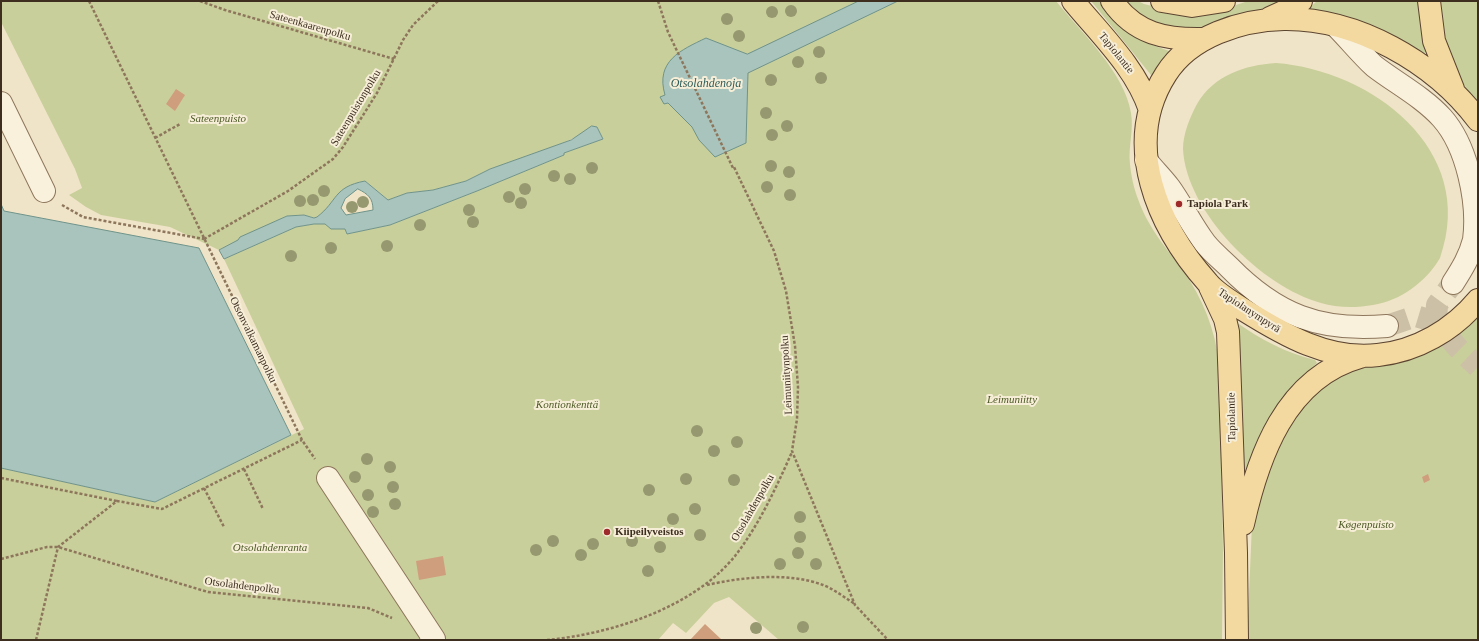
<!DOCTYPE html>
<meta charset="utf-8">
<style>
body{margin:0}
#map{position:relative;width:1479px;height:641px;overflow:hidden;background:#f0e4c8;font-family:Georgia,serif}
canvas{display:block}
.frame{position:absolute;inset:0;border:2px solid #3d2e20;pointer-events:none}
</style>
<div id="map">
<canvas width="1479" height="641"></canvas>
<div class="frame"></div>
</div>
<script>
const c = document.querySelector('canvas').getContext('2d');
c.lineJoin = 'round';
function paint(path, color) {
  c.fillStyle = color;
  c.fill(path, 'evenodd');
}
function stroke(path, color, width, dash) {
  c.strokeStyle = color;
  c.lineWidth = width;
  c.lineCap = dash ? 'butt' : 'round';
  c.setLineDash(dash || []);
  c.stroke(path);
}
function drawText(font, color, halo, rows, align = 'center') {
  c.font = font + ' Georgia,serif';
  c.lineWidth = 4;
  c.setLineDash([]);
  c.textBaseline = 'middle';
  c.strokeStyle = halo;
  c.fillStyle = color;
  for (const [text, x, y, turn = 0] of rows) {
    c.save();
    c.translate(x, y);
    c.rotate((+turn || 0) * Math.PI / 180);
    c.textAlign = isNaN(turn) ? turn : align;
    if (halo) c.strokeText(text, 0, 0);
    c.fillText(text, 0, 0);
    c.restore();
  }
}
paint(new Path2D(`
 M1,1H1056C1081,32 1125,73 1131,113C1134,130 1128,147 1130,164C1131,175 1134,189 1138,199C1149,231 1172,254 1190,281C1208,310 1218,341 1220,375L1223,552L1222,640H779L729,597L714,603L686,633L673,623L658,640H1V468L155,502L304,429L224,259L296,227L314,224H325L331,229H345L347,234L390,225L477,191L564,155V153L603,139L597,127L557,146L490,169L466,181L433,190L407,193L388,200L365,181L317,217L314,218L304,215L287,216L219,250L170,227L101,215L86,207L69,195L82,188L75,169L1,22Z
 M1091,1H1100C1112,17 1128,33 1146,42C1154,46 1162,48 1169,51L1170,54L1154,74L1151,75Z
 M1121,1H1138L1144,4L1176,12L1224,9L1248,1H1288C1266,12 1216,27 1191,29C1175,30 1156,25 1142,19C1135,16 1128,6 1121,1Z
 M1317,1H1422L1426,52L1421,56L1307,10Z
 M1441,1H1478V110C1453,75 1443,43 1441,1Z
 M1276,63C1370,70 1479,149 1440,258C1426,282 1400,301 1373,305C1357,308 1336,308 1321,303C1262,287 1186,212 1183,149C1183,134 1190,117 1197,104C1214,75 1245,65 1276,63Z
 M1478,312V640H1247L1252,524L1280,434L1321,383Z
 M1236,322C1260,339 1286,353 1315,360L1317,363L1293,389L1244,480Z`), '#c9cf9b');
const water = new Path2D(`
 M859,1H898L748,73L746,143L715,157L699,140L692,127L668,103L664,104L660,97L665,95C655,61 681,50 706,38L747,54Z
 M592,126L597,127L603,139L564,153V155L477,191L390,225L347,234L345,229H331L325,224H314L296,227L224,259L219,250L238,240L240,237L287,216L304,215L314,218L317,217C338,201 333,187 365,181L388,200L407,193L433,190L466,181L490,169L571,140ZM358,189C368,194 373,198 373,210L346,215L341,208L345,199Z
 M1,204L4,211L199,248L291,435L155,502L1,468Z`);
paint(water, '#a9c4bc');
stroke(water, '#6f938a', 1);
paint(new Path2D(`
 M176,89L185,95L175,111L166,104Z
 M1428,474L1430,480L1424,483L1422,477Z
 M443,556L446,575L419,580L416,561Z
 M705,624L722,640H690Z`), '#cf9f7d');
stroke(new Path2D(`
 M1436,322L1437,305L1453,283
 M1387,326L1416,316L1436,322L1458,348L1478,367`), '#ccc0a6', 22, [22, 11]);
const minor = new Path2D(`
 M1336,26C1349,39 1361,54 1374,66C1396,83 1423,97 1442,118C1467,146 1479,202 1474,240C1470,256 1462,269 1453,283
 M1,103L44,191
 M1146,160C1153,169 1162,178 1169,187C1182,205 1192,226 1205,243C1212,252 1221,259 1229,267C1276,315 1320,332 1387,326
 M328,478L434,639L431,640`);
const major = new Path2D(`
 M1073,1C1101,35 1136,68 1150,110
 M1112,1C1135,34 1166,40 1204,39
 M1162,1L1192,6L1224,1
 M1429,1L1434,41L1453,89
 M1270,18L1294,7L1301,1
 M1478,120C1434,62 1357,18 1284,19C1241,20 1190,36 1166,74C1121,144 1158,227 1208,283C1217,294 1232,302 1244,310C1284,335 1329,361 1378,355C1417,351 1453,330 1478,300
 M1210,287L1225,319L1228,332L1236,553L1237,640
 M1243,524C1258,457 1285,378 1360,357`);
stroke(minor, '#8d765c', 24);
stroke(major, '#5b4430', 24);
stroke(new Path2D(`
 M89,1L302,440L315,459
 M200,1L225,10L394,59
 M658,1L668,32L733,168L734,167L774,251L786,291L795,346L798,387L797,419L792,451L855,605L888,640
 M155,138L180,124
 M62,205L83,217L204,239
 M204,239L288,191L333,159L343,147L377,93L403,40L413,25L438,1
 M244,469L263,509
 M1,478L117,501
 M204,488L224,527
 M1,559L47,547H58L208,592L368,608L392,618
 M707,585C742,577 789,572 823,585C834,589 845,598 855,604
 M36,640L58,547L117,501L162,509L302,440
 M547,640C611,634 693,608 735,556C759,525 776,488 792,452`), '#8d765c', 2.5, [3, 2]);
stroke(minor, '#faf1dc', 22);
stroke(major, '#f3d9a0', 22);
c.fillStyle = '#96986f';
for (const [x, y] of [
 [791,11],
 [772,12],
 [727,19],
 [739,36],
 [819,52],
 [798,62],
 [821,78],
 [771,80],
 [766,113],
 [787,126],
 [772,135],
 [771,166],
 [592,168],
 [789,172],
 [554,176],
 [570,179],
 [767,187],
 [525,189],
 [324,191],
 [790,195],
 [509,197],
 [313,200],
 [300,201],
 [363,202],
 [521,203],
 [352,207],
 [469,210],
 [473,222],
 [420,225],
 [387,246],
 [331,248],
 [291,256],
 [697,431],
 [737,442],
 [714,451],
 [367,459],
 [390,467],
 [355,477],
 [686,479],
 [734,480],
 [393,487],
 [649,490],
 [368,495],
 [395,504],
 [695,509],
 [373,512],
 [800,517],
 [673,519],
 [700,535],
 [800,537],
 [553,541],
 [632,541],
 [593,544],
 [660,547],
 [536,550],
 [798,553],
 [581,555],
 [780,564],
 [816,564],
 [648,571],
 [803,627],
 [756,628]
]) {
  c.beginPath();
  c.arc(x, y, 6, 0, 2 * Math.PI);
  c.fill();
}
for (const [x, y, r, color] of [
 [1179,204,4,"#9e2a2b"],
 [607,532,4,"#9e2a2b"]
]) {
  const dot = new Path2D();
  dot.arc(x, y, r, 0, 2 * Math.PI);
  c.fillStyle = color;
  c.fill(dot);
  stroke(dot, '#f7eed8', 1.5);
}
drawText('11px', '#3d2e20', '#f7eed8', [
 ["Sateenkaarenpolku",310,26,16],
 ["Tapiolantie",1116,53,51],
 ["Sateenpuistonpolku",356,108,-59],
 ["Tapiolanympyrä",1249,311,33],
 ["Otsonvalkamanpolku",253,340,64],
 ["Leimuniitynpolku",787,375,-93],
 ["Tapiolantie",1232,417,-91],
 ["Otsolahdenpolku",753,508,-60],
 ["Otsolahdenpolku",242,586,7]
]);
drawText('italic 11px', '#4d5a26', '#f7eed8', [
 ["Sateenpuisto",218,119],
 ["Leimuniitty",1012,400],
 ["Kontionkenttä",567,405],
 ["Køgenpuisto",1366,525],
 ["Otsolahdenranta",270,548]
]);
drawText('bold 11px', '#3d2e20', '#f7eed8', [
 ["Tapiola Park",1187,204],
 ["Kiipeilyveistos",615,532]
], 'left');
drawText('italic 12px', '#2f5d5a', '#f7eed8', [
 ["Otsolahdenoja",706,84]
]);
</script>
